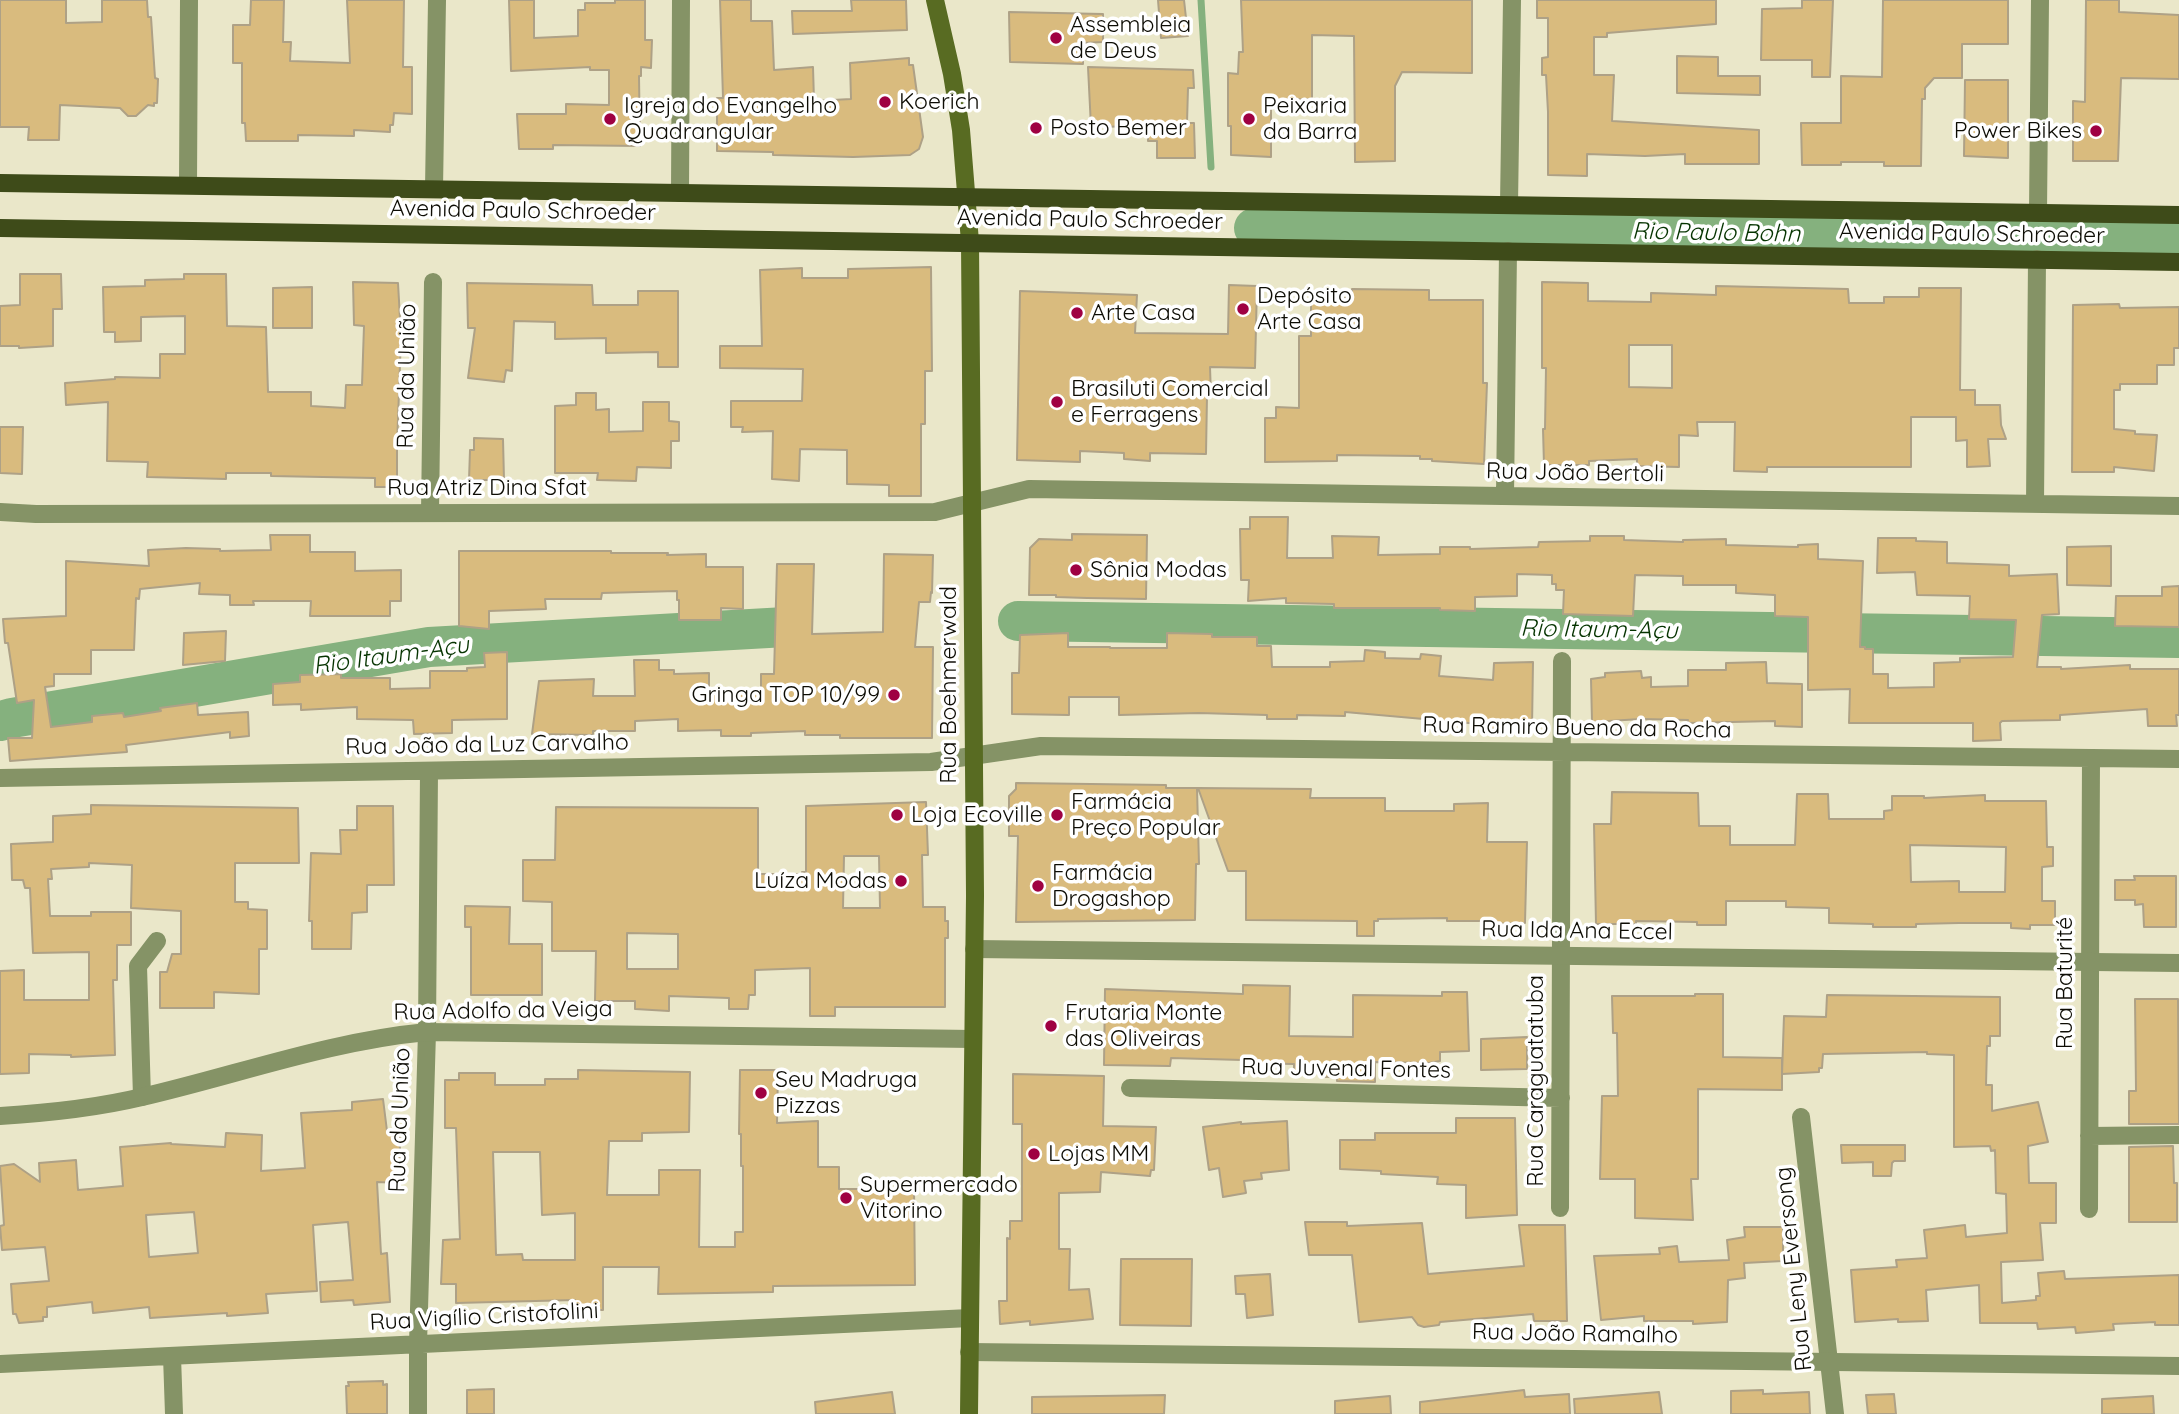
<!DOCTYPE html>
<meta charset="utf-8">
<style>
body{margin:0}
canvas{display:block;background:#eae7c9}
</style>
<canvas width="2179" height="1414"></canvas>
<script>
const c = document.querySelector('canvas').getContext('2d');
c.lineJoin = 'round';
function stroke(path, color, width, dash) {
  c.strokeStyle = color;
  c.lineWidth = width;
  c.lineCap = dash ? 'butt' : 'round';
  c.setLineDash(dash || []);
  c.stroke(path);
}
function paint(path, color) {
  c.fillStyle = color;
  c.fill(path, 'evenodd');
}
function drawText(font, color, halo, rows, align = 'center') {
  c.font = font + ' Quicksand,sans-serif';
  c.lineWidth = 7;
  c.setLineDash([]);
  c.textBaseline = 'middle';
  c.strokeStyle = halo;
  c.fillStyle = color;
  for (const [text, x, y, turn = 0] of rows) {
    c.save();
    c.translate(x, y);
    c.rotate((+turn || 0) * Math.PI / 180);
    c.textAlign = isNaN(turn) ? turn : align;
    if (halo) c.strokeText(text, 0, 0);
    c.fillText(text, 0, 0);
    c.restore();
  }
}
stroke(new Path2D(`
 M1201,0L1211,167`), '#85b17e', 7);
stroke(new Path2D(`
 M1254,228L2179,238
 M1018,621L2179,638
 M0,721L12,718L429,647L786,627`), '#85b17e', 40);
const building = new Path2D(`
 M0,0H66V23L102,22V0H147L148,17H151L155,78L158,79L157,103H154V106L148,105L136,116H128L120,108L60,105L59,140H28L29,127H0Z
 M251,0H284L283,42H291L290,61L350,63L347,0H404L403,67H412V114L394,113L393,125H390V132L354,130V136L298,135V141H246L245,123H242V63H233V25H250Z
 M509,0H534V38L578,36V10H585V3H615V0H645V40H652L651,68L641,67V76H639L640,146L553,145V149H519L517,114H566V104L609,105V70H590V67L511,71Z
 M720,0H751V21H772L774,70L813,67L814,101L851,99L850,63L909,58V65H913L923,137L919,149L910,155L853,157L773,155V152L717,151V98H723Z
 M851,0H906L907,30L793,34L792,11H852Z
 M1158,0H1184L1188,36L1161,38Z
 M1241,0H1472V73L1402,72L1395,86V161L1355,162L1354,36L1312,35V99L1271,100V157L1231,155V126H1228V73L1238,74L1239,52H1243Z
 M1537,0H1716V24L1607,33V37H1594V75H1614L1612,121L1759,130V164H1685V154L1645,156L1587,154V176L1548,175V112L1546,75H1542V58L1548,57V18H1537Z
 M1802,0H1833L1830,77H1812V60H1761L1762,9L1802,8Z
 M1883,0H2008V44H1962V78H1934L1925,88V99H1922L1921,166H1884V162H1841V165H1802L1801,123H1841V76L1882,77Z
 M2086,0H2119V12L2179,15V79L2121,78L2118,161H2073V101L2085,102Z
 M1009,12L1103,14V42L1083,43V64L1010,62Z
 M1677,56L1718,57V76H1760V95L1677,93Z
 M1088,67L1193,70L1194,88H1188L1187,123H1194L1195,158H1157V141H1148V126L1091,127Z
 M1965,80H2008V158L1964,156Z
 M931,267L932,371H925V424H921V496H889V485L847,484V450L800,449L799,481L772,479L773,431L742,432L743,427H731V401H802L803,369L720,368V346H762L760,270L802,268V278H848V269Z
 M20,274H61L62,309H53V346L19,348V346H0V306L20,305Z
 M184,274H226L227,326L266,327L268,392H311V406L345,408L346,385H362L364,326L354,325L353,282L398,283L401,336L397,447V487H375V478L271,476V473H226V479L147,477L148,462L107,461L108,402L66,405L65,383L115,379V377L160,378V354H185V316L141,317V341L115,342V332H104L103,287L145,286V280L184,279Z
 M1542,282L1588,283V301L1651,302V293L1716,295V286L1848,289L1849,303H1884V297H1919V288H1961L1960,390H1975V405H2000L2001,425L2006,439H1988L1990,466L1967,467V440L1956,441V417H1911V467H1767V472L1734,471L1735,422H1697L1698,436L1679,435V467L1637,466V459L1589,461V465H1544L1543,429H1545L1546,368H1542ZM1629,345H1672V388L1629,387Z
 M467,283L592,285L593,305H638V291H678V367H658V352L606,353V338L555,339V322L514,321L512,371L506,370L504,382L468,378L475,328H468Z
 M1229,285L1257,286L1255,368L1210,367L1211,396H1207L1206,454L1150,453V461L1124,459V453L1080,451V462L1017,460L1020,291L1137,295L1135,333L1228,334Z
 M312,287V328H273V288Z
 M1352,289L1429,290V300H1483V383H1487L1484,464L1432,461V459H1420V456L1337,455V461L1265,462V418H1276V407L1299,408V336H1311V298H1352Z
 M2119,304L2120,308L2179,307V348H2174V365H2157V384H2120V390H2114V429L2135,431V434L2157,435L2154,471L2114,467V472H2072L2073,305Z
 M576,393H596V410L609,409V432L643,431V402H669V421L679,422V441H671V468L637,467L636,481L597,480L598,473H555V406L576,405Z
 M0,427H23L22,474L0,473Z
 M474,438L503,439L504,480H469L470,450H474Z
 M1250,517H1288L1287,558H1333L1332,536L1379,537L1378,555L1440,554V547H1470V549L1538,547L1539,542L1590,541V536H1624V540L1683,542V540L1726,539V545L1798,547V545L1818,544V559L1863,561L1860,647H1865V649H1873V674H1888V688L1934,687V663L1960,662V658L2013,657L2016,620L1969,619L1970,596L1917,595L1915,572L1877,573L1878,538H1916V541L1947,542V563L2009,565V576L2057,574L2059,614L2042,615L2037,667H2061V669L2130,665V669H2179V715H2176L2177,726H2148L2147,709L2060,715V720L2002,721L2000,723L2001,740L1973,741V723H1849L1850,689L1808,690V617L1775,616V595L1736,593V585H1683V576L1635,575L1633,616L1563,614L1564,590H1556V584H1552V575L1517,574V596L1475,597V611L1440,610V608H1334V604L1286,603V598L1248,601L1249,580H1241L1240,529H1250Z
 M1072,534L1147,535L1146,599L1087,598L1056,597V595H1029L1030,548L1039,539L1072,540Z
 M270,535H310V552H355V571L401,570V601H390V616H310L311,601H253L254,605H230V595L199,594L200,583L140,589L139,599L136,598L134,650H91V674H54V686L45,687L51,727L92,722V716L123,713L124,717L161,711L160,708L197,703L198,715L248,712L249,736L230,738V732L126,745L127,752L10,761L8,738H32L34,700L17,703L8,643H5L3,619L66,616V561L149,566L148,550L186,548L220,549V551L271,550Z
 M2111,546V586L2067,585V547Z
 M459,551H611V553H668L667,555L706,554V567H743V609L721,608V620H679V600H677V591L602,593L601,599H545L546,609L489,611V629L459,626Z
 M884,554L933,555L932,593L931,592L930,602H919L915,647H933L932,738H840V735H805V731L751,733V736H721V730L678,731V719L635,721V731H593V735L532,734L539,681L594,679L593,696H635L634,660H659V670H674V674L709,673V694L761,692V674H774L777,564H814L812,634L883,632Z
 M2179,586V627L2115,626L2116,596H2162V587Z
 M226,631L225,661L183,665L184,633Z
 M1068,633V647H1110V648H1167V633L1212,634V637H1257V646H1271L1272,667H1330V662L1364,661L1365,650L1385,652V658L1420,659L1421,654L1441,656L1439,676L1493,680L1494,663L1533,662L1532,728L1491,729V725L1345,712V716L1297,715V719H1267V715L1199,713L1119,715V697H1069V715L1012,714V673H1019L1020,635Z
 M507,652V719L452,720V733L414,734L413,720L357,719V707L301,710V704L273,705V684L300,682V675L341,674V678H390V689L430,688V671H467V668L485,667L484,653Z
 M1766,662L1767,683L1802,684V727L1775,726V721L1688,723V720L1641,719L1592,722L1591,679L1605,677V673L1641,671L1642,678L1651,677V687L1688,686V670H1726V663Z
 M1016,783L1166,785V788H1197L1199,864H1196L1195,920L1016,922L1018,836H1009V796L1016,789Z
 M1198,788L1311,789L1310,798H1385V811H1454V804L1488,803L1487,842H1527L1525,923L1484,924V921H1447V918L1378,919V921H1374V936H1357V921L1246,920V871H1228Z
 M1612,792L1698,793L1699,826H1730V845H1795L1797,794H1828L1829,819H1884V811L1892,810V796H1924V798L1985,795V801H2046L2047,847H2053V866L2042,867V901H2055V925H2030V929L2011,928V923H1959L1916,924V927H1873V924L1829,923V908L1786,907V901H1726V925H1697V922L1636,921V924H1596L1594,824H1611ZM1910,845L2006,847L2005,892H1959V881L1911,882Z
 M926,802L928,855H922L923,907H945V921H948V938H945V1007H835V1016H810V968L755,970V995H749L748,1009H729V998L669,996V1011L635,1009V1001H595L596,951H552V902L523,901V860H555L556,807L758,808V874H802V872H806V806ZM844,856H879L880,908H843ZM627,933L678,934V969H627Z
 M91,805L298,808L299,863H235V902H248V909L267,910V949H259V994L214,992V1008H160V972H167L172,954H181V911L131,908L132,865L89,863V867L51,869L52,879H48L50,916H91V912H131V945H117V980H113L115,1055L71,1057V1055L29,1054V1073L0,1074V971L24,970V1000H89V952L33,953L30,888H25L23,880H12L11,844L53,842V816L91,814Z
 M357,806H393L394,885H367V912L352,913L351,949H312V921H309L311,853L341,854L340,830H357Z
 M2134,876H2176V927H2144L2143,904L2135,905V900H2115V880H2135Z
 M465,906L510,907L509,944H542V995H471V927H465Z
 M1243,985L1290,986L1289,1036L1353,1037V995L1442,996V992H1467L1469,1051L1440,1052V1061L1429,1063L1375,1062V1082L1337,1081V1077H1320V1071H1294V1064L1242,1063V1060L1171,1058L1170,1066L1104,1065L1105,989L1243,994Z
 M1695,994H1723V1057L1782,1058V1090L1698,1089V1179H1691L1693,1220L1635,1218V1179H1600L1602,1096H1618L1617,1033H1613L1612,996H1695Z
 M1827,995L2000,997V1036H1990V1046H1987L1986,1085H1992V1111L2038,1102L2048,1142L2028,1146L2029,1183H2056V1223H2040L2043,1260L2001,1262L2002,1303L2036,1300V1296H2040L2038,1273L2064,1271L2065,1279L2179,1275V1325H2155V1322L2113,1324L2114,1330L2076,1333L2075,1327L2038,1329L2037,1323H1980L1979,1285L1926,1290L1928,1321L1898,1322V1319L1855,1322L1851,1270L1897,1267L1896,1260L1927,1258L1924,1230L1965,1225L1966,1237L2007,1233L2006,1194L1996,1193L1995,1150L1991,1151L1990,1146L1954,1147V1055L1927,1054V1052L1823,1054L1822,1068H1819V1072L1782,1074L1784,1016L1826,1017Z
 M2135,999H2178L2179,1124H2129V1091H2136Z
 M1527,1037V1069L1481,1070V1039Z
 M578,1070L690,1072L689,1132L642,1133V1141H609L607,1195H659V1170H700L699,1247H735V1232H743V1166H741V1134H739L740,1070H778L777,1123L818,1121V1167H839V1189H914L915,1285L773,1286V1292L658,1294L659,1267H603V1310H575V1300L456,1303V1284H441L443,1240L460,1239L456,1128H445V1080H459V1073H495V1085H545V1079H578ZM493,1152H540L542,1215L575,1213V1260H523L522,1254L496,1255Z
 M1013,1074L1104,1076L1103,1126L1156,1127L1154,1170H1151L1150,1176L1101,1172L1100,1192L1059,1193V1249H1070L1069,1290L1089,1289L1093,1319L1030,1325V1321L1000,1324L999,1301H1007V1238L1010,1239V1221H1022V1124H1013Z
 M383,1099L387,1131L399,1130L400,1149L399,1183L377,1182L381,1254L387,1253L390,1302L354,1305L353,1300L321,1302L320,1282L353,1280L348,1222L313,1225L317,1291L266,1294L268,1313L227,1316V1313L150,1318L149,1307L93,1313L92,1302L47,1307V1317H43V1321L19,1323L16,1314H13L11,1284L49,1281L45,1247L2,1250L0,1226L4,1225L0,1166L14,1164L40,1182L39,1163L76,1160L78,1190L123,1186L120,1147L171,1143V1144L225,1147L226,1133L262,1135L261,1171L305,1168L301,1113L352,1110V1102ZM194,1212L198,1253L149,1257L146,1215Z
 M1456,1118H1515L1517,1215L1466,1218V1185L1437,1184L1438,1177L1381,1174V1171L1340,1169V1140H1375V1133H1456Z
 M1287,1121L1289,1170L1261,1173L1262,1179L1244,1181L1246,1193L1223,1197L1219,1168L1209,1170L1203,1127L1241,1122V1124Z
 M1841,1145H1905V1161H1894L1892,1163L1891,1176H1873V1162L1842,1163Z
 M2173,1146L2174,1183H2177V1222H2129V1147Z
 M1305,1222H1347V1226L1422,1223L1428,1274L1524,1266L1519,1225H1565L1567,1321H1534L1533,1314L1440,1322L1439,1325L1424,1327L1418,1325L1412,1317L1359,1322L1352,1255H1309Z
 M1744,1227H1783V1261L1744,1263L1745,1278L1728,1280L1727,1322L1693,1324V1321H1644V1316L1601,1320L1594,1256L1660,1254L1659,1248L1677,1246L1679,1262L1729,1260L1727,1240L1745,1237Z
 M1121,1259H1192L1191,1326L1120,1325Z
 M1270,1274L1273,1315L1247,1318L1245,1294H1236L1235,1276Z
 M383,1381V1385L387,1384V1414H347L346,1386H349L348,1382Z
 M494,1389V1414H467V1390Z
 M1524,1390L1525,1397L1569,1394L1570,1414H1420V1402Z
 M1763,1390V1394L1809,1392L1810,1414H1731V1391Z
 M892,1392L895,1414H816L815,1402Z
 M1659,1392L1662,1414H1575L1574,1399Z
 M1894,1394L1896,1414H1868L1866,1395Z
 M1165,1395L1164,1414H1032V1397Z
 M1390,1396L1391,1414H1335V1401Z
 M2153,1396L2154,1414H2102V1399Z`);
paint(building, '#d9bb7e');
stroke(building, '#aea186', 2);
stroke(new Path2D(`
 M188,185L189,0
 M434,189L437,0
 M680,193L681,0
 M1509,205L1512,0
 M2038,213L2040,0
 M1505,496L1508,251
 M2035,504L2037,259
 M0,512L36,514L935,512L1029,489L2179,506
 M430,513L433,282
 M0,778L931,762L1041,746L2179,759
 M1130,1088L1561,1098
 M142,1097L138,966L157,941
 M1801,1117L1835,1414
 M2089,1136L2179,1135
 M1560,1208L1562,661
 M2089,1209L2091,758
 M172,1356L174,1414
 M0,1364L970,1318
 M418,1414V1344L427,1032L429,771`), '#859366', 18);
stroke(new Path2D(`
 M974,949L2179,963
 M0,1116C48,1113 96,1108 142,1097C237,1075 330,1041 427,1032L973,1039
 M969,1352L2179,1366`), '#859366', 18);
stroke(new Path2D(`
 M935,0L952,74L961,130L970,242L975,896L969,1414`), '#586b22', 18);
stroke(new Path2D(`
 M0,183L2179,215
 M0,228L2179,262`), '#3e4b19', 18);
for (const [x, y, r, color] of [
 [1056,38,7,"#9f0142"],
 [885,102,7,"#9f0142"],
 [610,119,7,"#9f0142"],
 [1249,119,7,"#9f0142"],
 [1036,128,7,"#9f0142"],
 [2096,131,7,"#9f0142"],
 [1243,309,7,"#9f0142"],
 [1077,313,7,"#9f0142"],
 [1057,402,7,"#9f0142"],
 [1076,570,7,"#9f0142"],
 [894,695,7,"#9f0142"],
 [897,815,7,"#9f0142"],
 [1057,815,7,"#9f0142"],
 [901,881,7,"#9f0142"],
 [1038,886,7,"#9f0142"],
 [1051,1026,7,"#9f0142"],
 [761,1093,7,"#9f0142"],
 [1034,1154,7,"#9f0142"],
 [846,1198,7,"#9f0142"]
]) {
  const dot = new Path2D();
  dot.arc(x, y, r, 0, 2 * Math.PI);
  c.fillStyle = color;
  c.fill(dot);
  stroke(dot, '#fff', 2.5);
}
drawText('23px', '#0d0c04', '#fff', [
 ["Assembleia",1070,25],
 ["de Deus",1070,51],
 ["Koerich",899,102],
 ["Igreja do Evangelho",624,106],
 ["Quadrangular",624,132],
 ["Peixaria",1263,106],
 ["da Barra",1263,132],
 ["Posto Bemer",1050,128],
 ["Power Bikes",2082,131,"right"],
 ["Depósito",1257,296],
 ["Arte Casa",1257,322],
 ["Arte Casa",1091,313],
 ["Brasiluti Comercial",1071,389],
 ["e Ferragens",1071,415],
 ["Sônia Modas",1090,570],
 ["Gringa TOP 10/99",880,695,"right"],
 ["Farmácia",1071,802],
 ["Preço Popular",1071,828],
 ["Loja Ecoville",911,815],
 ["Farmácia",1052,873],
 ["Drogashop",1052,899],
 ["Luíza Modas",887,881,"right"],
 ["Frutaria Monte",1065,1013],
 ["das Oliveiras",1065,1039],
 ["Seu Madruga",775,1080],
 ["Pizzas",775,1106],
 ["Lojas MM",1048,1154],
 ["Supermercado",860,1185],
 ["Vitorino",860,1211]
], 'left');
drawText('23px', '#0d0c04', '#fff', [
 ["Avenida Paulo Schroeder",523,211,1],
 ["Avenida Paulo Schroeder",1090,220,1],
 ["Avenida Paulo Schroeder",1972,234,1],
 ["Rua da União",407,376,-89],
 ["Rua João Bertoli",1575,473,1],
 ["Rua Atriz Dina Sfat",487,488],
 ["Rua Boehmerwald",949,685,-90],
 ["Rua Ramiro Bueno da Rocha",1577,728,1],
 ["Rua João da Luz Carvalho",487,745,-1],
 ["Rua Ida Ana Eccel",1577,931,1],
 ["Rua Baturité",2065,983,-90],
 ["Rua Adolfo da Veiga",503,1011,-1],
 ["Rua Juvenal Fontes",1346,1069,1],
 ["Rua Caraguatatuba",1536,1081,-90],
 ["Rua da União",400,1120,-88],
 ["Rua Leny Eversong",1794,1269,-96],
 ["Rua Vigílio Cristofolini",484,1317,-3],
 ["Rua João Ramalho",1575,1334,1]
]);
drawText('italic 24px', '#063401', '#fff', [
 ["Rio Paulo Bohn",1716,233,1],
 ["Rio Itaum-Açu",1599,630,1],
 ["Rio Itaum-Açu",391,656,-8]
]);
</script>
